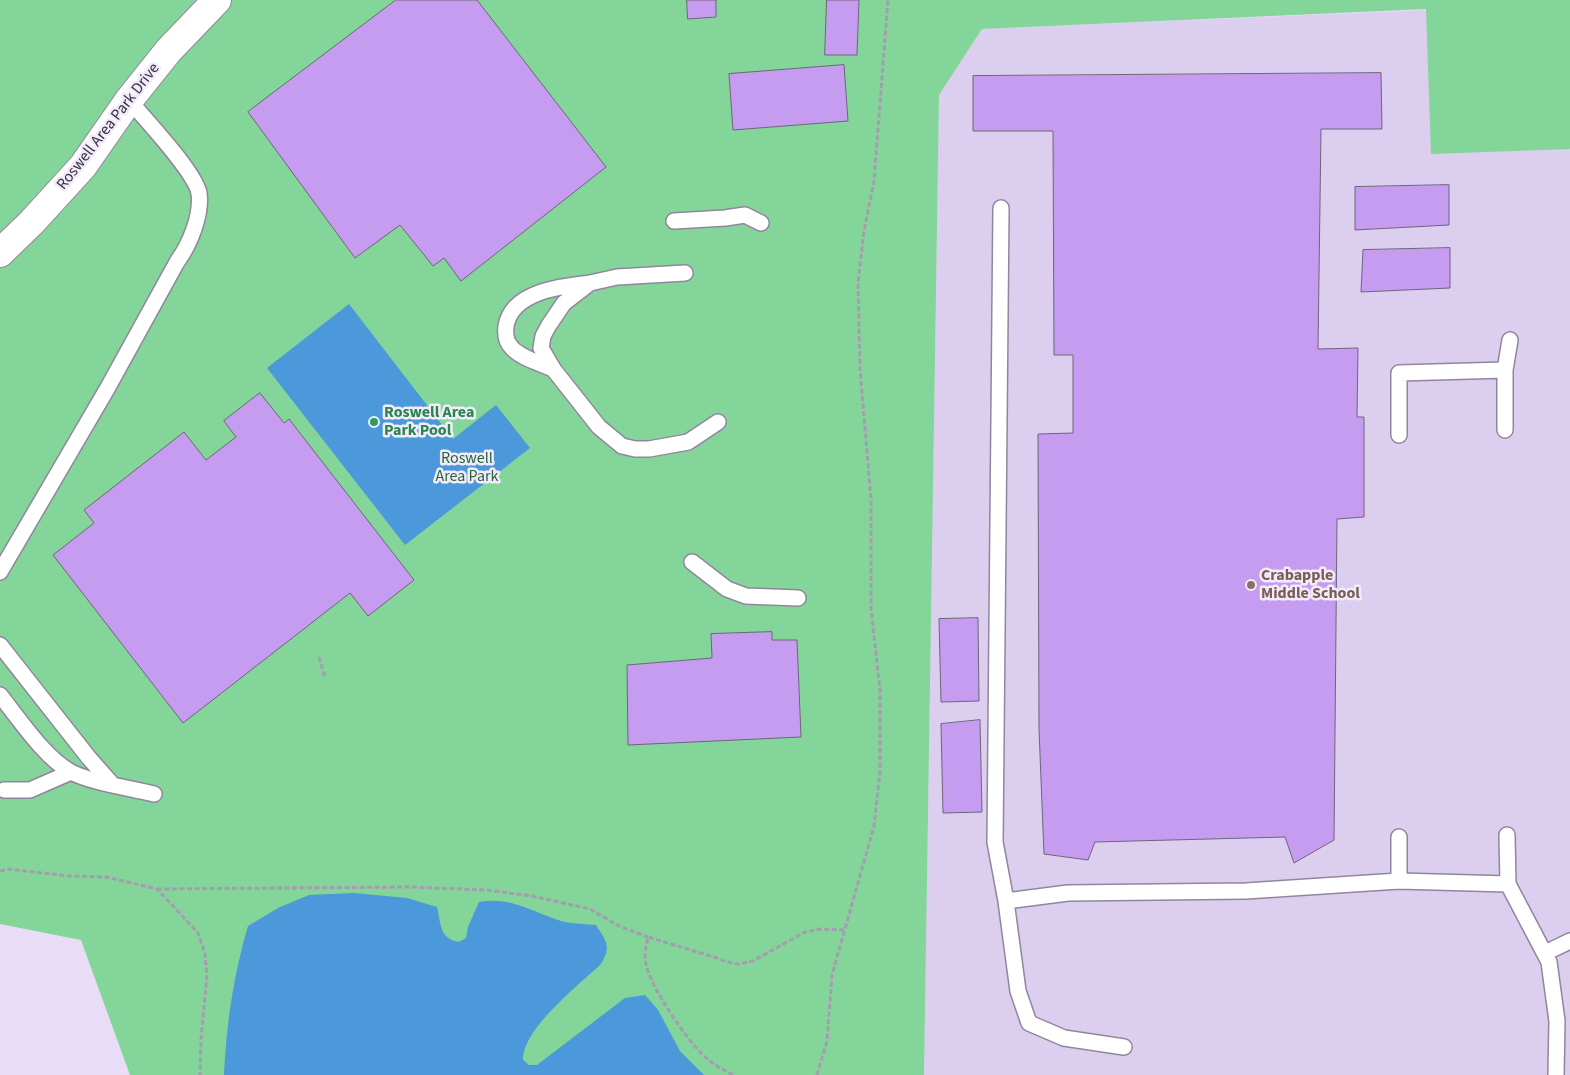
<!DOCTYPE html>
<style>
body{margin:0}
canvas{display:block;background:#e8dcf6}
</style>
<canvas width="1570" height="1075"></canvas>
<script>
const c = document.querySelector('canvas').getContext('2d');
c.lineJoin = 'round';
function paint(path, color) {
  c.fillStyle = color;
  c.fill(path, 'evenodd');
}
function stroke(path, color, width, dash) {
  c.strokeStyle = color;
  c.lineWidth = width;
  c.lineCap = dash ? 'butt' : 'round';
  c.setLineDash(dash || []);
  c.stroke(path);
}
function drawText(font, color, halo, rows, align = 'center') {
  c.font = font + ' "Source Sans 3",sans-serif';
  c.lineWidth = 5;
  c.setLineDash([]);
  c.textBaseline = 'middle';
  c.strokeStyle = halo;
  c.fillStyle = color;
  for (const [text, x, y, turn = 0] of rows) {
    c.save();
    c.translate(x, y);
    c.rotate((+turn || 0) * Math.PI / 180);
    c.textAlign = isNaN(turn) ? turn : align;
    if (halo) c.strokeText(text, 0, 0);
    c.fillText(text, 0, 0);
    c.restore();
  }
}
paint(new Path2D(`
 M1570,4V1075H924L939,95L982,29Z`), '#dcceee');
paint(new Path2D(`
 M0,0H1570V149L1431,154L1426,9L982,29L939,95L924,1075H130L81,940L0,924Z`), '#83d59a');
paint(new Path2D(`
 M349,304L453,439L496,405L530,448L405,545L267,368Z
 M354,893L407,898L437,907C441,923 439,939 459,942L466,938L468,927L479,902C510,896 533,912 561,921C572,924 585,924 596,925C606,941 612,946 601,964C579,985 523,1028 523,1060L529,1065H537L625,998L645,995L658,1010L680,1051L704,1075H224C226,1025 234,973 248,926L278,908L309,895Z`), '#4b98da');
const building = new Path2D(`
 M396,0H477L606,167L461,281L444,258L433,266L400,225L355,258L248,112Z
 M687,0H716V17L688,19Z
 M827,0H859L857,55H825Z
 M844,65L848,121L733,130L729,74Z
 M1381,73L1382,129H1321L1318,349L1358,348L1357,417H1364V517L1337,519L1334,840L1294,863L1285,837L1095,842L1088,860L1044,854L1039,729L1038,434L1073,433V355H1054L1053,131H973V76Z
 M1449,185V225L1355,230V187Z
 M1450,248V288L1361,292L1363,250Z
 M260,393L284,423L289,419L414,580L368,616L350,593L183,723L53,555L94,523L84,510L184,432L206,460L236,437L224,421Z
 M978,618L979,701L941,702L939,619Z
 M772,632V640H797L801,737L628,745L627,665L712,658L711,634Z
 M980,720L982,812L943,813L941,724Z`);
paint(building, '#c59cf0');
stroke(building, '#6f657b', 1);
const lane = new Path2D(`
 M1001,208L995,842L1006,901
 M674,221L725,218L745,215L761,223
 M685,273L617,277L590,283L564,303L549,325L543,336L541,348L554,370L599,427L622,446L635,449H649L688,442L718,422
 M553,369C540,363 521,358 512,348C506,342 505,334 506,326C512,291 562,286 590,283
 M1505,430V370L1510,340
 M1399,435V373L1505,370
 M692,562L727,589L746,596L798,598
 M0,572L107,389L177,262C190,244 202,215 199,193C195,172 145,119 129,100
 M0,645L89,758L112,784
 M0,695C19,719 45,758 71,772C92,783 131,788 154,794
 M4,790H30L71,772
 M1507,835L1508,884L1549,962L1557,1021L1556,1075
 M1399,881V837
 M1545,953L1570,941
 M1124,1047L1064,1038L1029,1023L1018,991L1006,901L1068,893L1246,891L1399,881L1508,884`);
const street = new Path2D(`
 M0,253L32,222L83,166L129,100L169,50L217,0`);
stroke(lane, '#92869e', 18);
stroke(street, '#92869e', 30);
stroke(new Path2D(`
 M319,657L325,678
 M0,871L9,869L68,876L106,877L157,889L198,933L205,953L207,976L201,1039L200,1075
 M157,889L409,887L487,890L532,896L590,909L619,926L648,937
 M733,1075C723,1070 713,1064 704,1056C687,1040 650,987 646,964C644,954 646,946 648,937L714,957L728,962L738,964L753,961L805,932L820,929L844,930
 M817,1075L827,1041L832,975L874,826L880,772V690L871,609V499L860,369L858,283L864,231L874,181L888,0`), '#a59cb0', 3, [5, 2.5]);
stroke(lane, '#fff', 15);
stroke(street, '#fff', 28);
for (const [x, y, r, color] of [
 [374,422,5,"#2e9e5b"],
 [1251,585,5,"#8d6e63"]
]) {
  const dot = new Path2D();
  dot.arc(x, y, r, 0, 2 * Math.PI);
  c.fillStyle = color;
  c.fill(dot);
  stroke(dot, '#f3ebfb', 2);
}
drawText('16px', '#39343e', '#f3ebfb', [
 ["Roswell Area Park Drive",109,127,-52]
]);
drawText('bold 16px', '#27864d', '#f3ebfb', [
 ["Roswell Area",384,413],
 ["Park Pool",384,431]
], 'left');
drawText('16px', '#26653c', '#f3ebfb', [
 ["Roswell",467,459],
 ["Area Park",467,477]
]);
drawText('bold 16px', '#785e54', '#f3ebfb', [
 ["Crabapple",1261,576],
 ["Middle School",1261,594]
], 'left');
</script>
